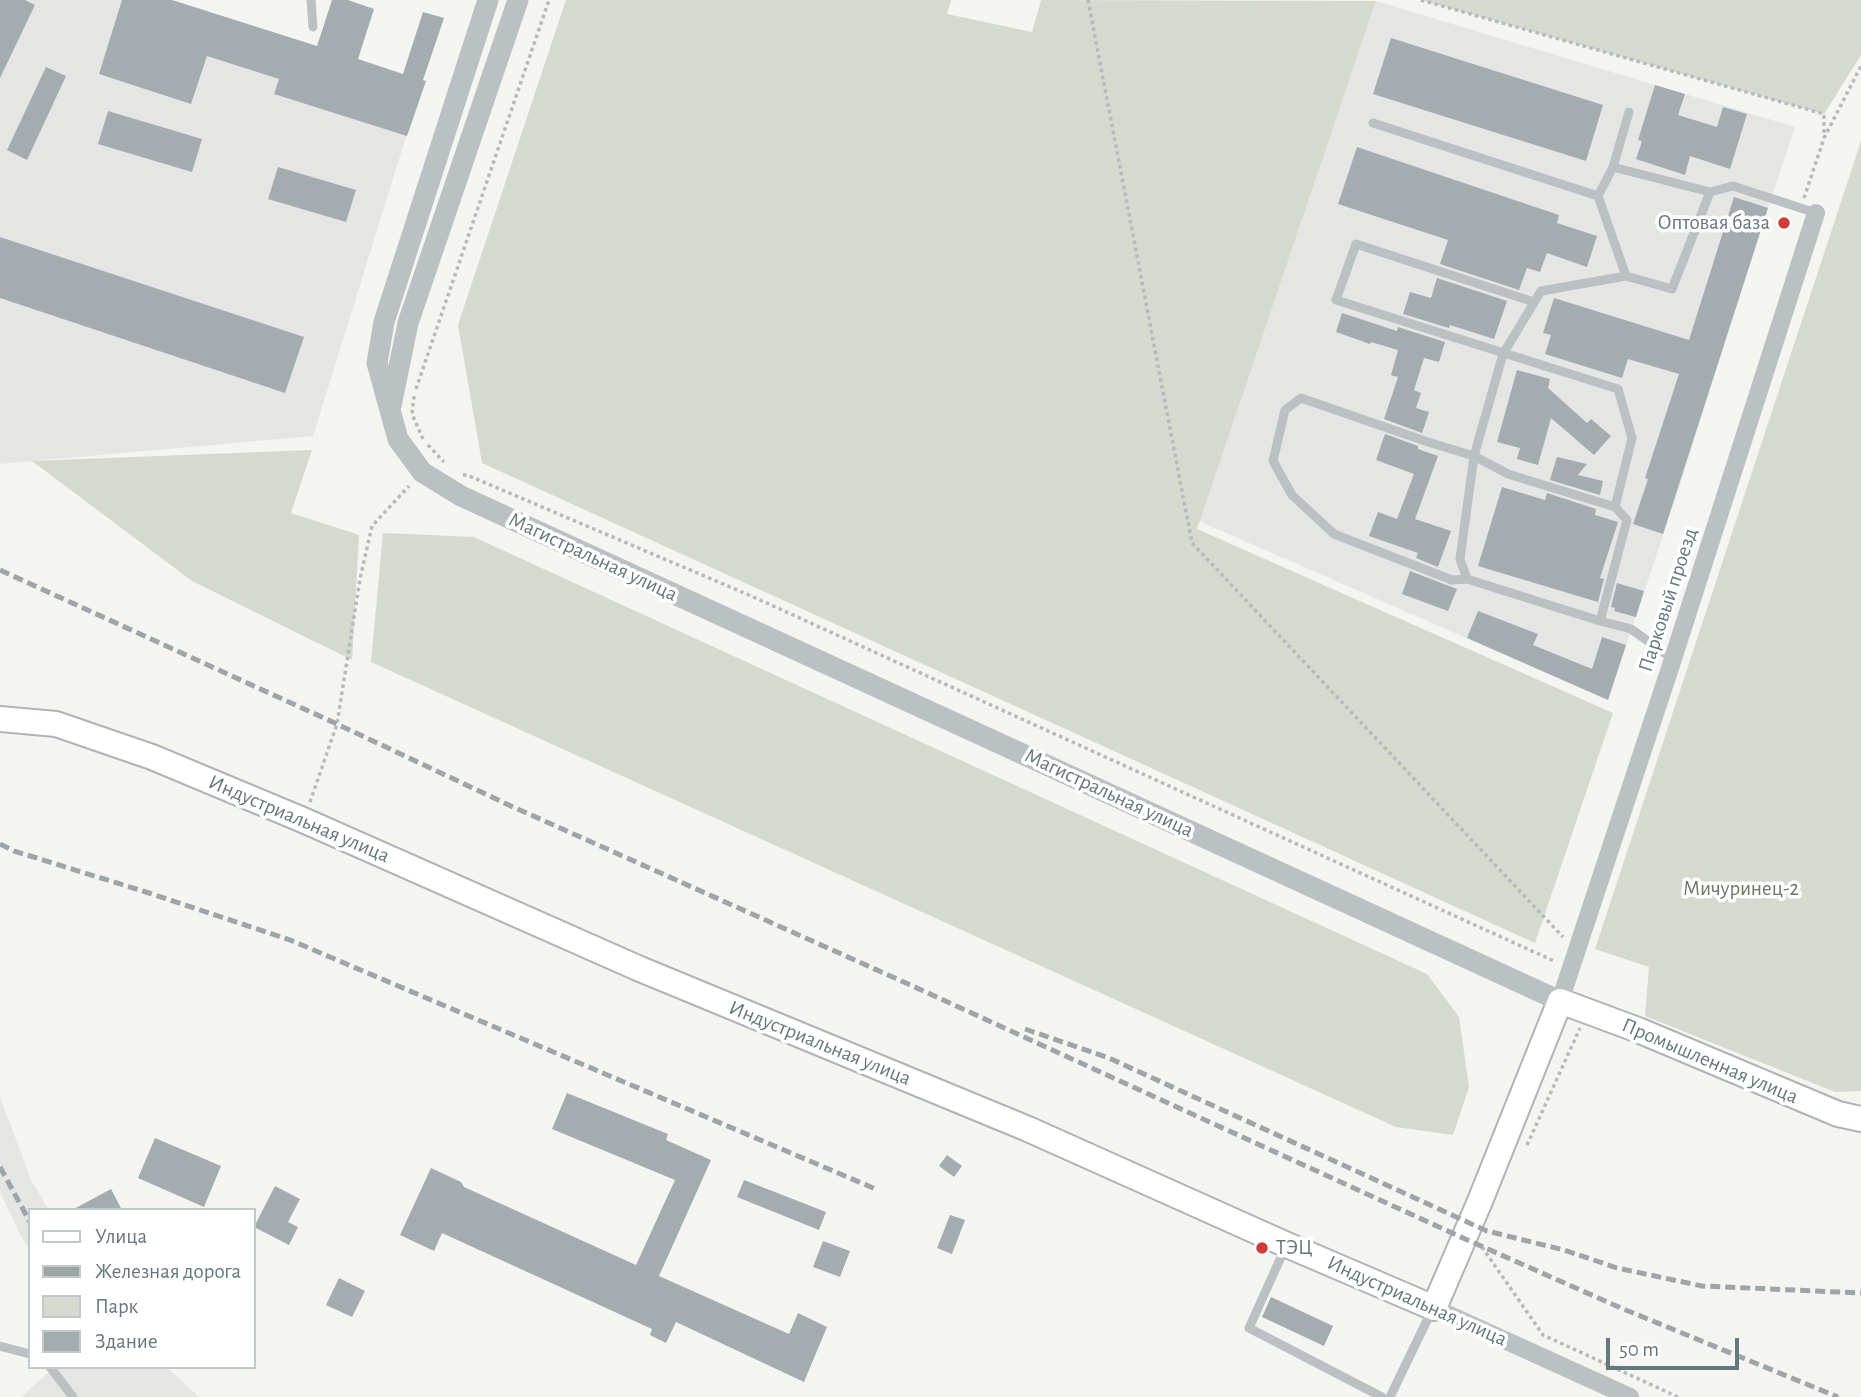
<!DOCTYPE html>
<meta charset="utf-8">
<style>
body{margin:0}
#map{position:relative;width:1861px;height:1397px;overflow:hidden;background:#f4f4f1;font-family:"Alegreya Sans",sans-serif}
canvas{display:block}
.legend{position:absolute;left:28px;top:1208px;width:228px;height:161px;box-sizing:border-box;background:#fff;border:2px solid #c2c9cc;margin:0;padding:9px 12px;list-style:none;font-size:21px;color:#66787f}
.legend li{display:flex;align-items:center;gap:14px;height:35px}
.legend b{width:35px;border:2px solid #c2c9cc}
.scale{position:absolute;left:1606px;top:1338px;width:133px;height:32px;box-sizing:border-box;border:4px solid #66787f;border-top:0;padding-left:9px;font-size:21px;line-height:24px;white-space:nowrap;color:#66787f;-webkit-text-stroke:5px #fff;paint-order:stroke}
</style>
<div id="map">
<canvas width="1861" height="1397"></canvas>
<ul class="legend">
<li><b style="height:9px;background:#fff"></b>Улица</li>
<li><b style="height:9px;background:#9da5a8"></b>Железная дорога</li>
<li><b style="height:19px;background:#d5d9d0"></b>Парк</li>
<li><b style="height:19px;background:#a4acaf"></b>Здание</li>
</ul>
<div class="scale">50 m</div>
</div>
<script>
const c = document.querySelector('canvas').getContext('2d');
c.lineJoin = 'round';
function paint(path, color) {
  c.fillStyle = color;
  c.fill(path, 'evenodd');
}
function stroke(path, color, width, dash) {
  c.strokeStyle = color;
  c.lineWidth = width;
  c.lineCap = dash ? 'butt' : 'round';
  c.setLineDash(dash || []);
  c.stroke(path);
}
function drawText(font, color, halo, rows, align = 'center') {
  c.font = font + ' "Alegreya Sans",sans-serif';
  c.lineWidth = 7;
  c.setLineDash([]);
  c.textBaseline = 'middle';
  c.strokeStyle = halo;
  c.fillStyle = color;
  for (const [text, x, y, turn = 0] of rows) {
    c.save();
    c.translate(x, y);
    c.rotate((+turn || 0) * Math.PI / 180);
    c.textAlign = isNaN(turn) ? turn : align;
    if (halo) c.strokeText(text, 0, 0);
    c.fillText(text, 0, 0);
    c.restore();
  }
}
paint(new Path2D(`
 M0,0H134L411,121L313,436L0,464Z
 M1376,1L1795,127L1768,208L1679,488L1608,700L1199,521Z
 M0,1097L32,1182L49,1210H30V1250L22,1238L0,1192Z
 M55,1367H167L199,1397H21Z`), '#e5e5e4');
paint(new Path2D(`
 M566,0H951L947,14L1032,32L1041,0L1376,1L1197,529L1613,713L1535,943L482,463L458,325Z
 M1421,0H1861V55L1824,114Z
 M1861,141V1091L1835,1092L1645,1016L1649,967L1595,949Z
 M312,450L291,513L359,535L352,660L192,581L32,461Z
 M383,533L474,537L1427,974L1459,1017L1469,1087L1453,1135L1396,1127L371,662Z`), '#d5d9d0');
paint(new Path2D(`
 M0,0H25L35,5L0,78Z
 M122,0H172L317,46L332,0H348L374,9L358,59L403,74L423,12L444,18L423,80L426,81L407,136L274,94L279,79L207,56L191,104L99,74Z
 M1391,38L1603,105L1586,161L1373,94Z
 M46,67L66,76L27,160L7,150Z
 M1655,85L1685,94L1678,115L1717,127L1723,107L1747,114L1730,169L1690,156L1685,175L1636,159L1642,141L1638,140Z
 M108,111L202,139L192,172L98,144Z
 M1357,147L1559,215L1557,223L1597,236L1587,267L1547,253L1540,272L1527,268L1519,290L1440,264L1448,240L1338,204Z
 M278,167L356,190L346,222L268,199Z
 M1734,197L1768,208L1663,534L1633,524L1648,479L1645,478L1679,374L1628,359L1622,378L1545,354L1551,335L1543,333L1554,298L1689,340Z
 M0,237L304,337L285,393L0,298Z
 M1437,278L1507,301L1494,339L1450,325L1449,328L1403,314L1410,292L1431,298Z
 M1342,313L1397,331L1398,327L1445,342L1439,362L1424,358L1414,390L1421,393L1416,408L1429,412L1422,433L1384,419L1398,377L1391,375L1398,350L1371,342L1370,344L1336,332Z
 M1517,370L1550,379L1548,388L1587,423L1591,419L1611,436L1594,455L1551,418L1538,465L1517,459L1520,448L1497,442Z
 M1385,434L1418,446V449L1438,456L1415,519L1451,531L1438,567L1416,558L1418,553L1369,536L1378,512L1397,519L1414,474L1376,460Z
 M1557,457L1587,464L1578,475L1603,481L1600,495L1550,480Z
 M1502,487L1545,500L1547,493L1596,509L1595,515L1618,522L1600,578L1604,579L1598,602L1478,566Z
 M1410,571L1457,589L1448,611L1402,594Z
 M1617,583L1644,591L1636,617L1614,611L1615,608L1611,607Z
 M1478,611L1538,634L1533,645L1592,669L1602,637L1626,645L1608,700L1467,638Z
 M567,1093L668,1134L666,1140L711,1160L659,1276L789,1334L798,1313L827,1327L804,1382L676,1322L666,1343L650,1335L652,1329L442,1233L434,1251L400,1235L431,1168L461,1182L464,1187L636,1265L675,1180L552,1129Z
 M155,1138L221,1166L204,1207L138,1178Z
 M947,1155L962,1166L954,1177L939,1166Z
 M744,1180L826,1212L819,1230L737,1197Z
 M275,1186L300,1199L288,1222L298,1227L289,1245L254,1227Z
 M111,1189L122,1210H72Z
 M950,1215L965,1220L952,1254L937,1248Z
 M823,1241L850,1251L840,1277L813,1267Z
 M339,1278L365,1291L352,1317L326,1305Z
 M1271,1297L1333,1326L1324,1346L1262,1317Z`), '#a4acaf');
const secondary = new Path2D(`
 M0,719L56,724L152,757L303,820L640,969L1028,1129L1287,1245L1434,1308L1480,1201L1560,1001L1638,1030L1838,1114L1861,1119`);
stroke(secondary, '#aeb4b7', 28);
stroke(new Path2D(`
 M1088,0L1192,543L1563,937
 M1421,0L1824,114V138
 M1804,198L1824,138L1861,66
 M416,389L549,0
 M414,396L412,414L423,439
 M428,445L444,462
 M463,475H467L749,595L1554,961
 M310,802L337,724L360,579L372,526L409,486
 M1527,1145L1580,1028
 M1482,1247L1543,1335L1678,1397`), '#b7babc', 3.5, [3.5, 3.5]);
stroke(new Path2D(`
 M311,0L313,27
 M1373,123L1598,196L1613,167L1710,192
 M1613,167L1629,112
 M1598,196L1626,276
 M1467,579L1452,580L1334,534L1292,495L1273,461L1285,410L1301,398L1428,442L1474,456L1508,474L1615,507L1632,438L1618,389L1336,300L1356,244L1534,302
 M1600,621L1627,520L1615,507
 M1673,659L1631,629L1600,621L1467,579L1460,559L1474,456L1503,354L1541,291L1626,276L1672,289L1710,192L1733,186L1816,213
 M1286,1246L1249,1328L1382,1397
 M0,1346L30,1354
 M50,1367L73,1397
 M1390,1397L1432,1310`), '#bbc0c2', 9);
stroke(new Path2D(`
 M1560,1001L1673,659L1816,213
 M1434,1308L1630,1397`), '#bbc0c2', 18);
stroke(new Path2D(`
 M488,0L384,322L377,363L398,439L422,472L461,496L1560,1001
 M391,406L408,323L518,0`), '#bbc0c2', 21);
stroke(secondary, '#fff', 24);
stroke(new Path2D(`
 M0,570L337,724L511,806L906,983L1463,1238L1621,1308L1838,1397
 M0,844L14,851L146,892L290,940L878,1190
 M1025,1029L1109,1058L1487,1231L1564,1250L1617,1268L1702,1286L1861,1293
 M0,1167L30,1222`), '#9da5a8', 5, [10, 5]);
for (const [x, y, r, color] of [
 [1784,223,7,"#cf3c36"],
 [1262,1248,7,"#cf3c36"]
]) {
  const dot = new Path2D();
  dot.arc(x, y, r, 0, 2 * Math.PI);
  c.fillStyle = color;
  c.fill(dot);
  stroke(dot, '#fff', 2.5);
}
drawText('21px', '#66787f', '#fff', [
 ["Оптовая база",1770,223],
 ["ТЭЦ",1276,1248,"left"]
], 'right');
drawText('21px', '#66787f', '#fff', [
 ["Магистральная улица",593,557,25],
 ["Парковый проезд",1668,600,-72],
 ["Магистральная улица",1109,793,25],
 ["Индустриальная улица",299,819,23],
 ["Индустриальная улица",820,1043,22],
 ["Промышленная улица",1710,1061,23],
 ["Индустриальная улица",1417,1301,24]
]);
drawText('21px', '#6c7764', '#fff', [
 ["Мичуринец-2",1741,889]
]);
</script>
